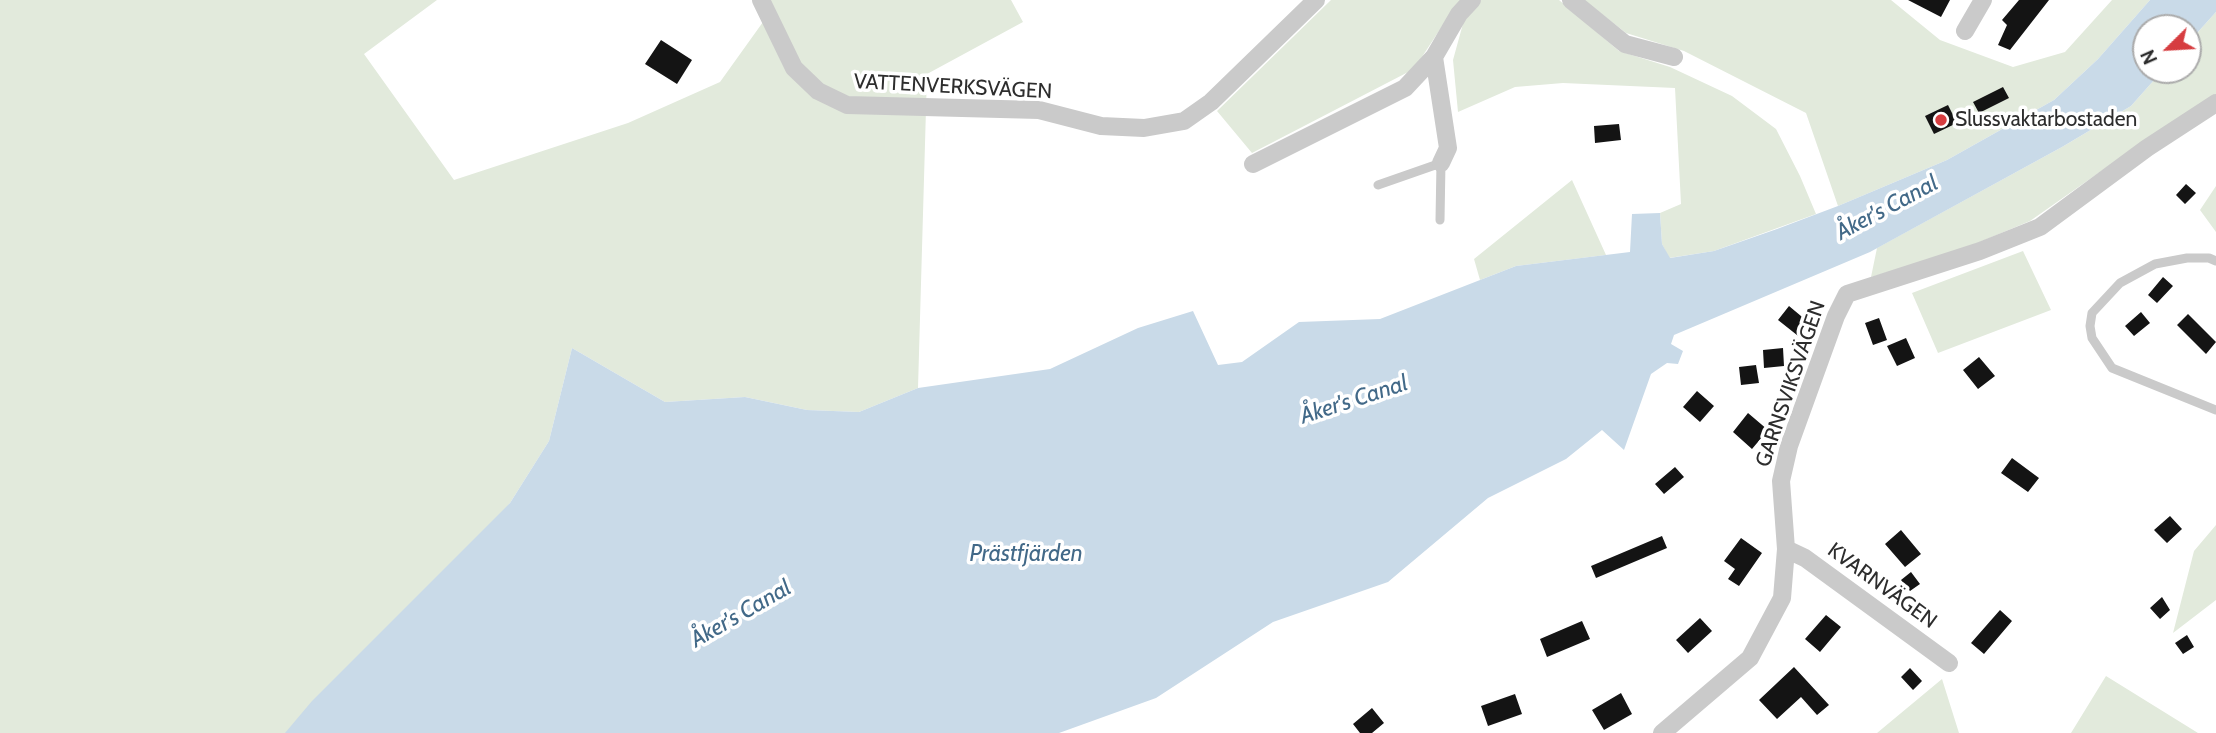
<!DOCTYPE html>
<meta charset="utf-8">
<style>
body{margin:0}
#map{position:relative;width:2216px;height:733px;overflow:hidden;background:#fff;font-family:Cabin,sans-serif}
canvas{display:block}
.north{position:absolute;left:2132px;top:14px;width:70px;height:70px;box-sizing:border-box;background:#fff;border:2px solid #ababab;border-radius:50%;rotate:246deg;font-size:19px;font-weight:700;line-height:28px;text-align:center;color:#2d2d2d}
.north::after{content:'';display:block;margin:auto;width:24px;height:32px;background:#d63d40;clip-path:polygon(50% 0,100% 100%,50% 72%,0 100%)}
</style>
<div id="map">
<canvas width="2216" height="733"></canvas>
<div class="north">N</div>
</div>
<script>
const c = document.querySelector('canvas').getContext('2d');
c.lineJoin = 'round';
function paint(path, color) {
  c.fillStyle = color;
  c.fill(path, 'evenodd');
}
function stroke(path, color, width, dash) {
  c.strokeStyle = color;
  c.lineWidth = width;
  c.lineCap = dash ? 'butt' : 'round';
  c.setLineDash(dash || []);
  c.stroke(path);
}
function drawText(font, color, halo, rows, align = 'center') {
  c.font = font + ' Cabin,sans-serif';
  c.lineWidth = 7;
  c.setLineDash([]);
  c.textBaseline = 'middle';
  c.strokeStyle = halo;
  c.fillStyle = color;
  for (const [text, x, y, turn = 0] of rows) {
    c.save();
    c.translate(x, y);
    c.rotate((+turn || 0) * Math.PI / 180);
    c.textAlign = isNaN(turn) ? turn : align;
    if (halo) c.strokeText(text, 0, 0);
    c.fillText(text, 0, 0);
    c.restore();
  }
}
paint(new Path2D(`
 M0,0H437L364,54L454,180L628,123L720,82L768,15L764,0H1011L1023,22L927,74L918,388L859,412L807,410L745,397L665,402L572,348L549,441L510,503L335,733H0Z
 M1331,0H1461L1452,11L1414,69L1252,153L1217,111Z
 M1481,0H1559L1619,51L1670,67L1732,96L1776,129L1800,176L1816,214L1714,251L1669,258L1662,244L1660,213L1681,204L1675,88L1563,83L1515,87L1458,112L1453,60L1464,20Z
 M1584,0H1891L1940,40L2013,67L2065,52L2112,0H2150L2098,59L2054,100L1947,160L1838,206L1806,113L1684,51L1626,33Z
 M2216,12V95L2144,141L2030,221L1951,254L1871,277L1877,248L2062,147L2131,106L2163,70H2188V43Z
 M1572,180L1606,255L1516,266L1480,280L1474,259Z
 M2216,186V232L2200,210Z
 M2023,251L2051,310L1938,353L1912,293Z
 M2216,525V600L2173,633L2194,551Z
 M2106,676L2198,733H2071Z
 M1942,679L1959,733H1877Z`), '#e2eadc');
paint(new Path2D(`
 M2150,0H2216V12L2188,43V28H2146V70H2163L2131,106L2062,147L1870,252L1674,335L1671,344L1683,351L1678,364L1667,363L1651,374L1624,450L1602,430L1566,459L1488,498L1388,582L1273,622L1156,698L1059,733H285L312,701L510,503L549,441L572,348L665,402L745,397L807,410L859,412L918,388L1050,369L1138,328L1193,311L1218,365L1242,362L1299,322L1380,319L1516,266L1630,252L1632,214L1660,213L1662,244L1670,258L1714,251L1777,229L1838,206L1947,160L2054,100L2098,59Z`), '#c9dae8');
paint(new Path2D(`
 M1908,0H1950L1941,17Z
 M2019,0H2049L2010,50L1998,45L2007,25L2002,20Z
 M661,40L692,60L677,84L645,64Z
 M2003,87L2009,98L1979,113L1973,102Z
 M1948,105L1957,123L1934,134L1925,116Z
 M1619,124L1621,140L1595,143L1594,126Z
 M2186,184L2196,193L2185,204L2176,195Z
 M2163,277L2173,286L2157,303L2148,295Z
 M1789,306L1813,326L1802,339L1778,320Z
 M2141,312L2150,323L2134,336L2125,326Z
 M2188,314L2216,342L2206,354L2177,325Z
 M1879,318L1887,340L1873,345L1865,323Z
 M1906,338L1915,358L1897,366L1887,346Z
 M1783,348L1784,366L1764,368L1763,350Z
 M1979,357L1995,376L1978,389L1963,370Z
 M1756,365L1759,383L1741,385L1739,367Z
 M1697,391L1714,406L1700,422L1683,407Z
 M1748,413L1768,430L1752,449L1733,432Z
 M2012,458L2039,478L2028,492L2001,473Z
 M1675,467L1684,477L1664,494L1655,484Z
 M2170,516L2182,529L2167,543L2154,530Z
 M1901,530L1921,554L1905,567L1885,544Z
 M1662,536L1667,548L1596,578L1591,566Z
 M1741,538L1762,553L1739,586L1728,579L1735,569L1724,561Z
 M1911,572L1920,584L1910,591L1901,580Z
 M2162,597L2170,610L2160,619L2150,608Z
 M2000,610L2012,621L1984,654L1971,643Z
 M1826,615L1841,627L1820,652L1805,639Z
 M1700,618L1712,631L1688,653L1676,640Z
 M1582,621L1590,639L1547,657L1540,639Z
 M2187,635L2194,647L2183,654L2175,643Z
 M1794,667L1829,705L1817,715L1801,697L1777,719L1759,700Z
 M1910,668L1922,681L1913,690L1901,677Z
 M1621,693L1632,714L1604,730L1592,710Z
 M1515,694L1522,714L1488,726L1481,706Z
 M1372,708L1384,723L1372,733H1360L1353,724Z`), '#141414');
stroke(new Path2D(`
 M1378,185L1441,163L1440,220
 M2216,261L2209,258H2187L2155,264L2120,283L2092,313L2090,326L2092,338L2112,368L2216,410`), '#cacaca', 9);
stroke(new Path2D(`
 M761,0L794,68L818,91L847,105L1039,110L1101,126L1144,128L1184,121L1211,102L1316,0
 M1571,0L1625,44L1674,57
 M1965,31L1983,0
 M1441,163L1448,148L1434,57L1459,14L1472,0
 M1253,164L1405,88L1434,57
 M1786,549L1805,558L1949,663
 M1662,733L1750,658L1782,598L1786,549L1781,481L1789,446L1836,316L1847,294L1980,251L2040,227L2147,148L2216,103`), '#cacaca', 18);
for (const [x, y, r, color] of [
 [1941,120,7,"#d63d40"]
]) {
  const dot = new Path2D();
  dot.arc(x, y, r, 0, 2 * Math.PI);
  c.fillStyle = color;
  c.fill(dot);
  stroke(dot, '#fff', 2.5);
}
drawText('21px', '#2d2d2d', '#fff', [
 ["VATTENVERKSVÄGEN",953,87,3],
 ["GARNSVIKSVÄGEN",1791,384,-71],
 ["KVARNVÄGEN",1882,586,36]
]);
drawText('21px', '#2d2d2d', '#fff', [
 ["Slussvaktarbostaden",1955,120]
], 'left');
drawText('italic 23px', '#426988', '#fff', [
 ["Åker's Canal",1887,208,-28],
 ["Åker's Canal",1354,400,-18],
 ["Prästfjärden",1026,554],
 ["Åker's Canal",741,614,-30]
]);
</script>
